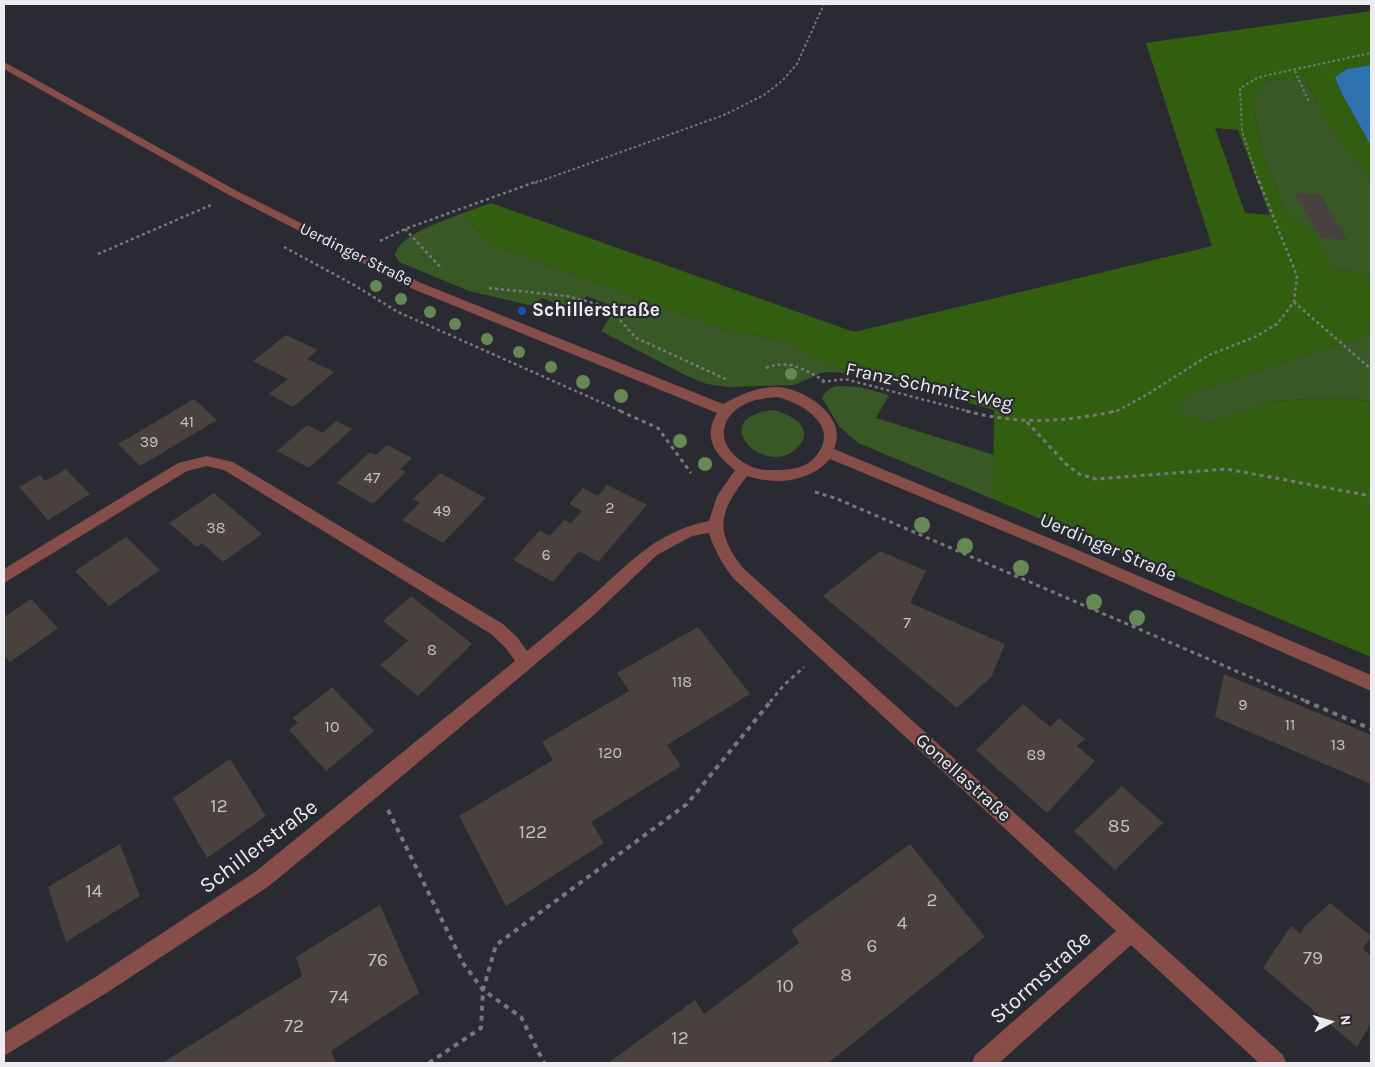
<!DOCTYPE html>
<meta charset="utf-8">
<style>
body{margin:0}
#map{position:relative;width:1375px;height:1067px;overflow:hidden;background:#2a2b32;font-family:Karla,sans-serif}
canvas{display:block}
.frame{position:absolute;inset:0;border:5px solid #ececf1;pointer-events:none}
.north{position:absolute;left:1305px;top:997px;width:50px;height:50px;-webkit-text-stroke:4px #2a2b32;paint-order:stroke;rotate:84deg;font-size:14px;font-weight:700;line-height:20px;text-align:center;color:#ececf1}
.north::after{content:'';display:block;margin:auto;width:18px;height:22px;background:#ececf1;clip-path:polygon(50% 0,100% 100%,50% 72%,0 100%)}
</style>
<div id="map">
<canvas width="1375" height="1067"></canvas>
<div class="frame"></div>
<div class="north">N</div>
</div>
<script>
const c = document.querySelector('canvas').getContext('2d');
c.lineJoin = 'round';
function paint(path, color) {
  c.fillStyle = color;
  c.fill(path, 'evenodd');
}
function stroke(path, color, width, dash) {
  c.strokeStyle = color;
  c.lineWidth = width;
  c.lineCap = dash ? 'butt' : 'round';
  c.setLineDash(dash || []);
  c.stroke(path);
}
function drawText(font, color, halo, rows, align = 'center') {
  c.font = font + ' Karla,sans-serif';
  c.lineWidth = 4.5;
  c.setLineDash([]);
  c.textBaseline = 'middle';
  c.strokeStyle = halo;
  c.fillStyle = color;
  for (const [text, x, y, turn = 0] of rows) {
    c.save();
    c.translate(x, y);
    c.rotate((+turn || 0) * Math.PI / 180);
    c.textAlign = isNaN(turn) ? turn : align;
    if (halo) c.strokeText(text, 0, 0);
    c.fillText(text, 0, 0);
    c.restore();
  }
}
paint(new Path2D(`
 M1284,78H1305L1326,121L1366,176L1371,179V275L1334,269L1311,229L1288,217L1266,164L1256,121L1254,96L1264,83Z
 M463,213L488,243L726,330L791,341L810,356L833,366L867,375L830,372L821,373L794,385L728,387L707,384L685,375L601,331L616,308L587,296L572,310L542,298L533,306L469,291L399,262L395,255C398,235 446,220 463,213Z
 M1371,334V401L1334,398L1270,401L1211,422L1174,412L1193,392Z
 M837,386L860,387L889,395L876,418L994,455L993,499L858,443L839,426L822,398C825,391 830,388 837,386Z
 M772,410C791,414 818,428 796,449C765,478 705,419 772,410Z`), '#385825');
paint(new Path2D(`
 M1371,11V65L1347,69L1335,77L1342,94L1371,146V179L1366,176L1326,121L1305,78H1284L1264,83L1254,96L1256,121L1266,164L1288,217L1311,229L1334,269L1371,275V334L1193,392L1174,412L1211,422L1270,401L1334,398L1371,401V657L993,499L994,410L833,366L810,356L791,341L726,330L488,243L463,213L491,203L854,332L1212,246L1146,43ZM1215,128L1238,130L1270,215L1245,213Z`), '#325f0f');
paint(new Path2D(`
 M1371,65V146L1342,94L1335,77L1347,69Z`), '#3072b0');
paint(new Path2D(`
 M1294,193L1320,194L1347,240L1320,238Z
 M286,335L318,350L307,359L334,372L293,407L269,394L288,379L253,361Z
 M194,399L217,420L140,466L118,444Z
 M336,421L352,429L309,468L277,451L307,425L323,433Z
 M387,445L412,458L400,469L406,472L373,504L337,483L370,452L376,455Z
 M66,469L90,494L48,520L19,487L40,475L45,481Z
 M440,473L486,498L443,543L402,520L420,503L413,499Z
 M607,485L647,505L598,562L579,551L553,582L513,560L540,530L550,536L564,520L571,523L582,511L569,504L583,488L598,496Z
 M214,493L262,534L223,562L202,543L197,547L169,523Z
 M126,537L160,570L109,606L75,571Z
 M880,551L926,571L910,603L1005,644L992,676L957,708L823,596Z
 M411,596L472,644L418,696L380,665L408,641L383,621Z
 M31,599L58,628L10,662L4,655V617Z
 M698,627L750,694L667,745L681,766L591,822L604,843L506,906L459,816L553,760L542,742L629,691L617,673Z
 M1224,674L1371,735V784L1215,717Z
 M332,687L374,731L326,771L289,730L298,723L293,718Z
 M1023,704L1050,727L1059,718L1085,739L1077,746L1095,761L1047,813L976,750Z
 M230,759L266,816L207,858L173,798Z
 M1122,786L1163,823L1115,870L1074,831Z
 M120,844L140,896L66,942L48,887Z
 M910,844L985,937L828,1063H608L695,1000L704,1014L799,943L791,930Z
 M1330,903L1371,936L1363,949L1371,956V1023L1357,1047L1263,968L1291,926L1300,934L1305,926Z
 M380,905L419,993L331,1051L336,1063H162L302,976L296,957Z`), '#48413d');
stroke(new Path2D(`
 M1295,71L1309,102
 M535,183L724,115L764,95L782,81L797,64L824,4
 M1259,183L1242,131L1240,88L1259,77L1371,53`), '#77787e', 2, [2.5, 2.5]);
stroke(new Path2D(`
 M405,229L442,269
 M380,241L405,229L538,181
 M284,247L354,285L398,312L623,412
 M98,254L211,205
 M489,288L567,296L597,304L613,312L636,338L728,380
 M1294,302L1371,369
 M766,368C788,359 805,369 824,381
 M822,382L845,379L971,412
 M1111,412L1117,411L1148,394L1209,355L1255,337L1277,324L1294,302L1297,276L1259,181`), '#77787e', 2.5, [3, 3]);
stroke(new Path2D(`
 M620,411L658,428L691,473
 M966,411C1020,425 1063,422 1117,411
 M1027,422L1066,464L1079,474L1096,479L1227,469L1371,496
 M815,492L835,498L1308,702
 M770,702L784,685L804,667`), '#77787e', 3, [4, 4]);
stroke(new Path2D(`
 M1305,701L1371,729
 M388,810L463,963L483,990L521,1017L544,1063
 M429,1063L481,1028L483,990L496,945L687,804L771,701`), '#77787e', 4, [5, 5]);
paint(new Path2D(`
 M4,62L237,191L421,283L723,404C739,395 759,386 778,387C805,389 849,417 834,449L1073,548L1371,675V691L1063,556L830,459C809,483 775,485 747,476C719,512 714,531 743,568L1283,1055L1286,1063H1259L1131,945L999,1063H972L975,1055L1116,931L733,578C722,563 714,550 709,533L692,536L657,555L595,614L383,792L269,886L111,990L4,1056V1033L97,976L255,872L515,661L505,647L491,634L224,470L207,466L187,471L4,583V569L178,463L207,456L233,462L503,624L517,637L527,651C546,635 565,620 583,604C625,569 652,532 709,521L717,496L735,470C714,454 703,437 717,413L413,289L229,195L4,69ZM777,397C803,403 841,427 816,456C807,467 795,469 781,470C770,470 759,471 748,465C717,449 715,418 747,403C756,399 768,398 777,397Z`), '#874d48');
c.fillStyle = '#658954';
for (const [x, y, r] of [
 [376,286,6],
 [401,299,6],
 [430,312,6],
 [455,324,6],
 [487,339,6],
 [519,352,6],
 [551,367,6],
 [791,374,6],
 [583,382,7],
 [621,396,7],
 [680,441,7],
 [705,464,7],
 [922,525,8],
 [965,546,8],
 [1021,568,8],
 [1094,602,8],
 [1137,618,8]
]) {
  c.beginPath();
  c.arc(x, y, r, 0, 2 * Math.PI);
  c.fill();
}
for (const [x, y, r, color] of [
 [522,311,5,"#1a4fb4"]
]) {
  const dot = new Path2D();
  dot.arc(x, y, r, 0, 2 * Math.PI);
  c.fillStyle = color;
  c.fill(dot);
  stroke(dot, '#2a2b32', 2);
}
drawText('16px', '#ececf1', '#2a2b32', [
 ["Uerdinger Straße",356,255,26]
]);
drawText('16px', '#c3c1c4', null, [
 ["41",187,422],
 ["39",149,442],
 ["47",372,478],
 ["2",610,508],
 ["49",442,511],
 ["38",216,528],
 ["6",546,555],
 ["7",907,623],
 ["8",432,650],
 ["118",682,682],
 ["9",1243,705],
 ["11",1290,725],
 ["10",332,727],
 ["13",1338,745],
 ["120",610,753],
 ["89",1036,755]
]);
drawText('bold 19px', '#ececf1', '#2a2b32', [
 ["Schillerstraße",532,311]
], 'left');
drawText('19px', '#ececf1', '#2a2b32', [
 ["Franz-Schmitz-Weg",929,387,12],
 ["Uerdinger Straße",1108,548,23],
 ["Gonellastraße",963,778,42]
]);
drawText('19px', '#c3c1c4', null, [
 ["12",219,807],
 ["85",1119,827],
 ["122",533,833],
 ["14",94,892],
 ["2",932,901],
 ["4",902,924],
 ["6",872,947],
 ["79",1313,959],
 ["76",378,961],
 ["8",846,976],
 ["10",785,987],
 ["74",339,998],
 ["72",294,1027],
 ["12",680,1039]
]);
drawText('22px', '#ececf1', '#2a2b32', [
 ["Schillerstraße",259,847,-37],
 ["Stormstraße",1041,978,-42]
]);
</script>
